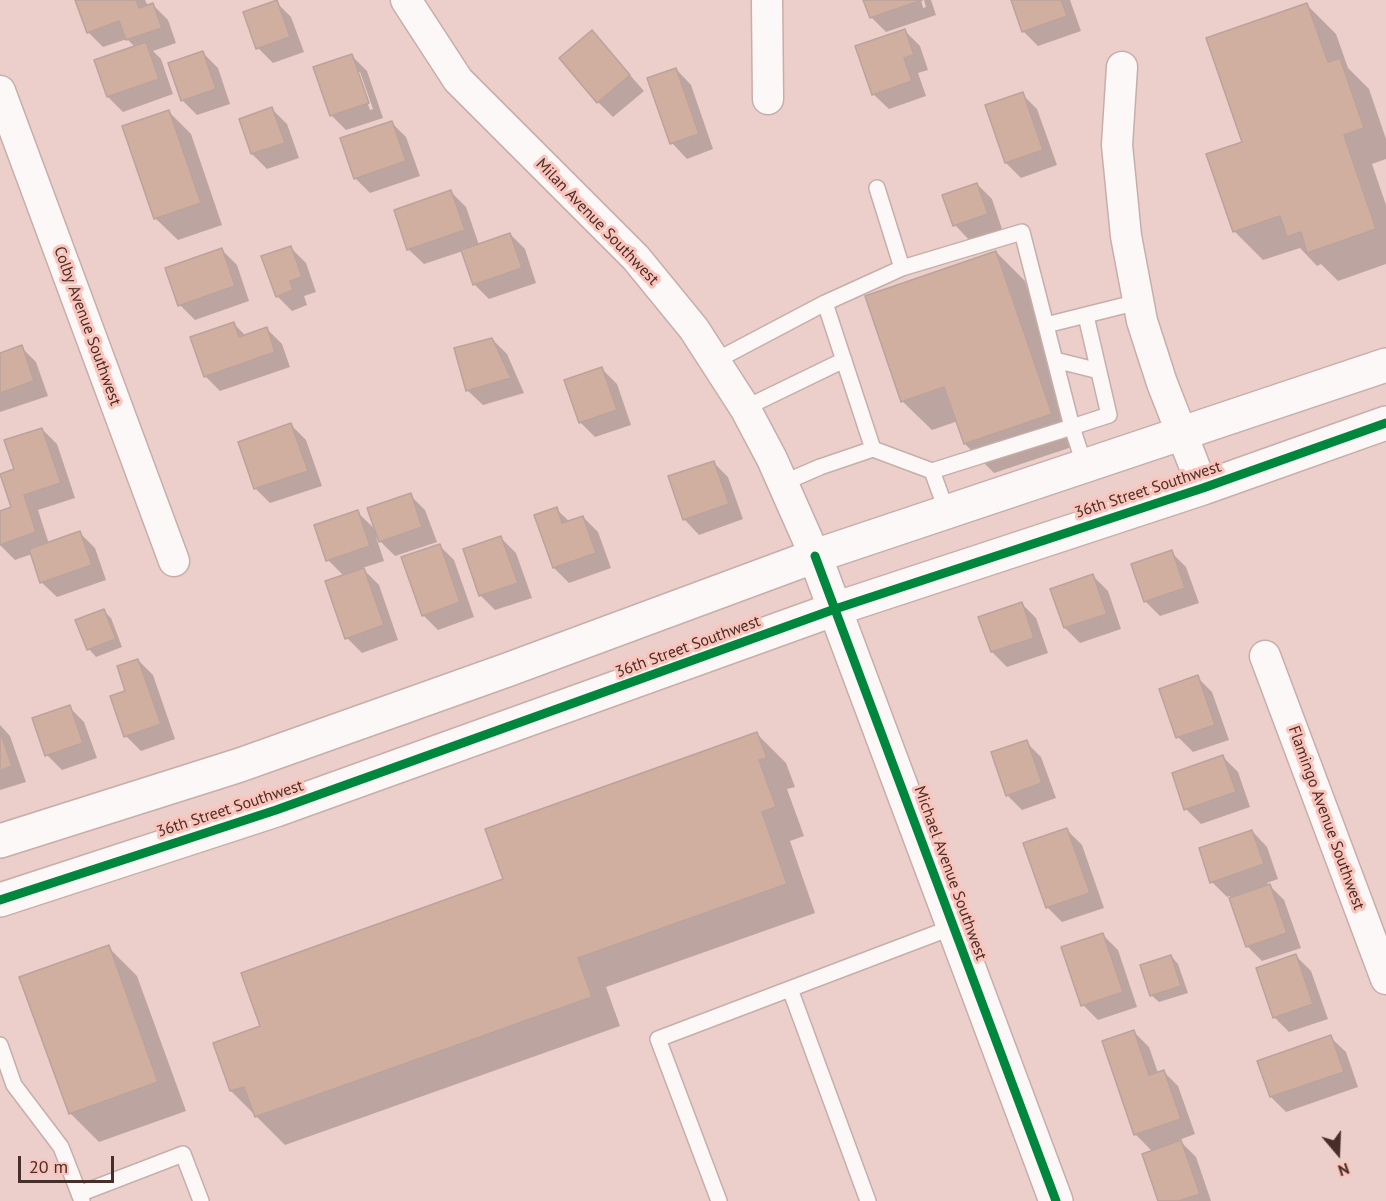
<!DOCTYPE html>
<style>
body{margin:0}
#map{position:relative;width:1386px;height:1201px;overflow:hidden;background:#ecceca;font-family:"PT Sans",sans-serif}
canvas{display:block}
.north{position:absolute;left:1308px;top:1123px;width:60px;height:60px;-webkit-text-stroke:4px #fbc4bb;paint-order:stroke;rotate:161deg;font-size:16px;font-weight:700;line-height:24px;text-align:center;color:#482e29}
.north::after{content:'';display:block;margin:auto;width:21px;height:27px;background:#482e29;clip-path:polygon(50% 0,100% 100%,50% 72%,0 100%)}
.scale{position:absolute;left:18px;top:1156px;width:96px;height:27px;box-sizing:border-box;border:3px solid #482e29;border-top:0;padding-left:8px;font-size:18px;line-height:21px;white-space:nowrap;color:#482e29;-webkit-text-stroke:4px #fbc4bb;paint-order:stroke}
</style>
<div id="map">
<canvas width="1386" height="1201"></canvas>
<div class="north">N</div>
<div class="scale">20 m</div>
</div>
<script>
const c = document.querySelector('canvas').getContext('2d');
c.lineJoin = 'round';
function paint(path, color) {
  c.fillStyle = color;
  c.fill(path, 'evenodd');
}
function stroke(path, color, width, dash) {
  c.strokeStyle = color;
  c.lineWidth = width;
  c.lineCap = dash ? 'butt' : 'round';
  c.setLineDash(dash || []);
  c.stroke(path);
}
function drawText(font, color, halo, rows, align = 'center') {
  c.font = font + ' "PT Sans",sans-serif';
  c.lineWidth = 6;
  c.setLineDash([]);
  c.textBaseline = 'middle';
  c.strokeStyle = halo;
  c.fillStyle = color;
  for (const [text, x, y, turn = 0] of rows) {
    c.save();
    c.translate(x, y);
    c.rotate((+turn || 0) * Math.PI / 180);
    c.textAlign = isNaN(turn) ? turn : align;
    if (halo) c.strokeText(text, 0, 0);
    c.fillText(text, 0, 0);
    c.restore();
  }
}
paint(new Path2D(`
 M77,0H145L148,6L153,5L168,20L176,43L153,51L161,59L173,94L123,112L108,97L135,47L127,39L103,47L88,32Z
 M865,0H921L923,8L926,7L924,0H931L936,15L886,32L871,17Z
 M1013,0H1070L1081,31L1038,46L1023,31Z
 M276,2L291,17L304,52L273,63L258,48L245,13Z
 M1307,5L1336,34L1348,68L1369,89L1386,139V159L1372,164L1386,205V264L1338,281L1321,264L1317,266L1300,248L1263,260L1234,231L1244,143Z
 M905,31L920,46L928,70L918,73L926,96L889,109L873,94Z
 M592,32L644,91L613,117L598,102Z
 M203,53L218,68L230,104L197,115L182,100Z
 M352,56L367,71L383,118L346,130L331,115ZM357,72H360L373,109L370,110Z
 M676,69L691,85L713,149L687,159L672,143L649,79Z
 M1022,94L1037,109L1057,165L1021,178L1006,163Z
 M272,109L287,124L299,158L267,169L252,154Z
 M169,112L191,134L222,225L178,240L155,218Z
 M391,122L406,137L420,176L370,193L355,178Z
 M977,184L992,199L1002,229L970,241L955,225L944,195Z
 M451,192L466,207L479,245L510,234L525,249L536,283L489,299L474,284L463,251L424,264L408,249Z
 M291,248L306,263L316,292L304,296L307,305L292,311L277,296Z
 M222,250L237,265L249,301L195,320L180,305Z
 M996,252L1025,281L1081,444L994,473L965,444L958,421L932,430L902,401Z
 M234,324L246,336L267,329L282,344L290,367L220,391L205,376Z
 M492,339L507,354L524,393L483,405L467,390Z
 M21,347L36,362L48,396L0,412V354Z
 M602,369L617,384L631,425L595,437L580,422Z
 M291,425L306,440L322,486L270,503L255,488Z
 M42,429L57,444L75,498L38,510L49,544L80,533L95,548L106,580L57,597L41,582L32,554L15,560L0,545V512L13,508L16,470Z
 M713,462L728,477L743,519L699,535L684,519Z
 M410,495L425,510L437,542L395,556L376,537L384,561L362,568L379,585L398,640L362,653L347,638L344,576L328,560L357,512L377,531Z
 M556,509L570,522L583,517L598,532L611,568L569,583L554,568Z
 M501,538L516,553L532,598L495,610L480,595Z
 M439,545L454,560L474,617L438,630L423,615Z
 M1171,552L1186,567L1199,603L1160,616L1145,601Z
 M1093,576L1108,591L1121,629L1080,643L1065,628Z
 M1021,603L1036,618L1048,653L1007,667L992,652Z
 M104,611L111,618L122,647L96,657L89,649L77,621Z
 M138,660L153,675L175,739L141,751L126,736L127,692Z
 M1197,677L1212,692L1229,740L1193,752L1178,737Z
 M69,707L84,722L97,758L62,770L47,755Z
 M0,725L10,736L26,782L0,790Z
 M757,734L786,763L795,787L787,789L804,836L790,841L815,913L606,987L620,1026L285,1145L231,1091L214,1044L261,1027L505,880Z
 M1026,742L1041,757L1056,798L1022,810L1007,795Z
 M1223,757L1238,772L1250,807L1201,824L1186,809Z
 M1067,830L1082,845L1104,908L1062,922L1047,907Z
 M1252,831L1267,847L1278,879L1267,883L1284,900L1301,948L1262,961L1247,946L1230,896L1227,897L1212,882Z
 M1103,935L1118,950L1137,1007L1098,1020L1083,1005Z
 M108,947L137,976L186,1111L99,1142L70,1113Z
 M1171,956L1178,964L1188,993L1159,1002L1151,995Z
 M1296,956L1311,971L1328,1019L1289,1032L1274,1017Z
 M1134,1032L1149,1047L1158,1073L1163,1071L1178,1086L1195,1134L1179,1140L1196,1157L1211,1201H1159L1153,1152L1135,1134Z
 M1330,1037L1346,1052L1358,1087L1286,1112L1271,1097Z`), '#0003');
const building = new Path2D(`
 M75,0H136L139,8L153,3L162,28L126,40L119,21L87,33Z
 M277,0L290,37L256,49L243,12Z
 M863,0H922L870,18Z
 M1011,0H1061L1067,16L1022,32Z
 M1307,3L1328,62L1340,58L1364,128L1344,135L1376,229L1307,253L1301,232L1287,237L1280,216L1233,232L1206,154L1242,142L1206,38Z
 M905,29L914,55L904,58L912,81L872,95L855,46Z
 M592,30L630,75L597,103L559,58Z
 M146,42L159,79L107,97L94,60Z
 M203,51L216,89L181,101L168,63Z
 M352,54L369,103L330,116L313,67Z
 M676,68L699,134L670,144L647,78Z
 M1023,92L1043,150L1005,163L985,105Z
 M272,107L285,143L251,154L239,119Z
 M169,110L201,203L154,219L122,126Z
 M392,121L406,161L354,179L340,138Z
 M977,183L988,214L953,226L942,195Z
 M451,190L465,230L407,250L394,210Z
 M510,233L522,268L473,285L461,250Z
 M291,246L302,277L290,281L293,290L276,297L261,256Z
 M222,248L235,286L178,306L165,268Z
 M996,251L1052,414L964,444L944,387L901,402L865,296Z
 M234,322L239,337L267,327L275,352L204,377L190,337Z
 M492,338L511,378L466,391L454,348Z
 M22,345L34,381L0,393V353Z
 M602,367L617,410L579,423L564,380Z
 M291,423L308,471L254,489L238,442Z
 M42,428L61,483L24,495L36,532L0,545V511L11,507L0,474L14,469L4,440Z
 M714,461L729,504L683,520L668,476Z
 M411,493L422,527L379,542L367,508Z
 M557,507L562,523L583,516L596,553L553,568L534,515Z
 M358,510L370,546L326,561L314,525Z
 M80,531L92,565L40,583L29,549Z
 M501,536L518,583L479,596L463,549Z
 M440,544L460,602L422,616L401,557Z
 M1172,550L1185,588L1144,602L1131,564Z
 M364,568L384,625L345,639L325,581Z
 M1093,574L1107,614L1064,628L1050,589Z
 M1022,602L1034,638L991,652L978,617Z
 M104,609L116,639L87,650L75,620Z
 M138,659L161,724L124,737L110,696L125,691L117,666Z
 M1198,675L1215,725L1176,738L1159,689Z
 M70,705L83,743L45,756L32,718Z
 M0,731L12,766L0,771Z
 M757,732L767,758L759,760L776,807L762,812L787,884L578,958L592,997L255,1117L244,1087L230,1091L213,1043L260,1026L241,973L503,879L485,829Z
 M1027,740L1042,783L1006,796L991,752Z
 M1223,755L1236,792L1184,810L1172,773Z
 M1067,828L1090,893L1046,908L1023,843Z
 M1252,830L1264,864L1210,883L1199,848Z
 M1270,884L1287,933L1246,947L1229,898Z
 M1103,933L1123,992L1081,1006L1061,947Z
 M109,945L158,1082L69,1114L19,977Z
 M1296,954L1313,1004L1273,1018L1256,968Z
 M1171,955L1181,986L1150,996L1140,965Z
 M1134,1030L1149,1075L1164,1070L1181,1119L1134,1135L1102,1041Z
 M1331,1035L1344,1072L1270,1097L1257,1061Z
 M1181,1140L1200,1194L1179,1201H1158L1142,1154Z`);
paint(building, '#d1afa0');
stroke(building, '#baa39b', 1.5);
const service = new Path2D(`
 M877,188L902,268
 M825,303L902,268L1022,232L1072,427L1109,415L1086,316
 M1046,325L1138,302
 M1055,360L1099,371
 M715,361L825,303L873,449
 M745,408L844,360
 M783,483L820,467L873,449L932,471
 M947,512L932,471L1072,427L1085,467
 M790,989L868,1201
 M0,1045L14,1085L61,1147L82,1201
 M79,1194L183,1154L201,1201
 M719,1201L658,1039L953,927`);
const minor = new Path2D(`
 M406,0L458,80L636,258L694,329L745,408L772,459L815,556
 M767,0L768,99
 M1122,67L1117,145L1126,236L1142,321L1162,383L1203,488
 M0,91L174,561
 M1265,656L1386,979`);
const tertiary = new Path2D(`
 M815,556L1056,1201
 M0,841L240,765L507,670L815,556L1386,365
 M0,900L276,810L835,609L1203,488L1386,423`);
stroke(service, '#c7aeaa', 18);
stroke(minor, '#c7aeaa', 33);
stroke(tertiary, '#c7aeaa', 36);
stroke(service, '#fcf8f7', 15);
stroke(minor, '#fcf8f7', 30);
stroke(tertiary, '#fcf8f7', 33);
stroke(new Path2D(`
 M815,556L1056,1201
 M0,900L276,810L835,609L1203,488L1386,423`), '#00873e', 9);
drawText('16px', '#482e29', '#fbc4bb', [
 ["Milan Avenue Southwest",597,222,46],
 ["Colby Avenue Southwest",87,326,70],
 ["36th Street Southwest",1148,490,-18],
 ["36th Street Southwest",688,647,-20],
 ["36th Street Southwest",230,809,-18],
 ["Flamingo Avenue Southwest",1326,818,70],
 ["Michael Avenue Southwest",950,873,70]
]);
</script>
